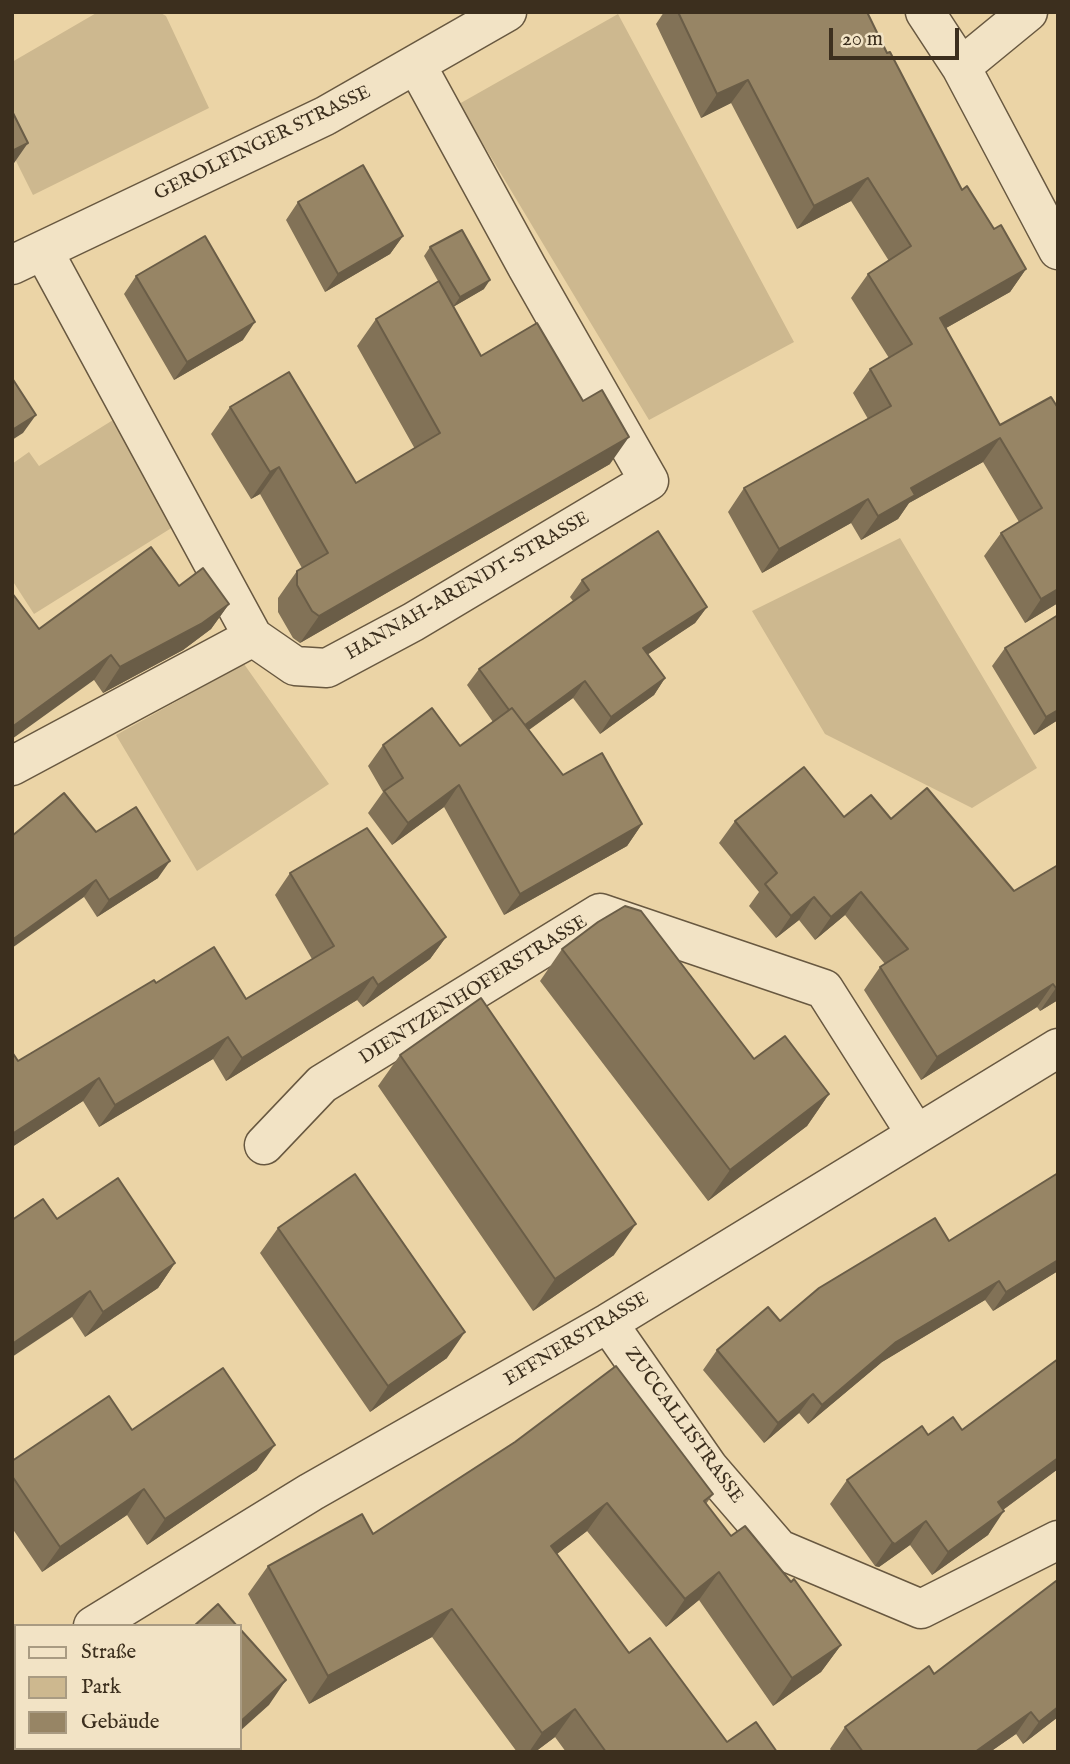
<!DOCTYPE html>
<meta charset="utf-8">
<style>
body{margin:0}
#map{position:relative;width:1070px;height:1764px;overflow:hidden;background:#ebd4a6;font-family:"IM FELL English",serif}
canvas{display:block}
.frame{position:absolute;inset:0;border:14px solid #3c2f1e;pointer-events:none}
.legend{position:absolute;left:14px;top:1624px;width:228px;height:126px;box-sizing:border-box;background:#f2e3c5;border:2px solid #a99b82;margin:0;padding:9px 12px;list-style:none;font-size:21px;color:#3c2f1e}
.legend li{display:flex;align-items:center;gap:14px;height:35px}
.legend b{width:35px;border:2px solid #a99b82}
.scale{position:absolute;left:829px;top:28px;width:130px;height:32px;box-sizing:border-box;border:4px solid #3c2f1e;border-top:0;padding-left:9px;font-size:21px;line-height:24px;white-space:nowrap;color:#3c2f1e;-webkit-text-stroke:5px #f2e3c5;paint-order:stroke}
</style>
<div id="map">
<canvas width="1070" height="1764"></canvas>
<div class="frame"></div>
<ul class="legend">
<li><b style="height:9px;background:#f2e3c5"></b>Straße</li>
<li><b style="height:19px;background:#cdb88f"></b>Park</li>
<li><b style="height:19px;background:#978565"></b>Gebäude</li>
</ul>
<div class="scale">20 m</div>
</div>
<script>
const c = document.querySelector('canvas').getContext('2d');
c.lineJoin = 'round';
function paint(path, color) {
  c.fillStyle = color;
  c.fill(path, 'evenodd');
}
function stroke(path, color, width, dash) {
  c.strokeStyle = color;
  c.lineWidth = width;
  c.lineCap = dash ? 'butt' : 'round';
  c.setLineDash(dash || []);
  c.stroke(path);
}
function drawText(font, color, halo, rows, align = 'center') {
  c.font = font + ' "IM FELL English",serif';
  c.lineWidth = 5;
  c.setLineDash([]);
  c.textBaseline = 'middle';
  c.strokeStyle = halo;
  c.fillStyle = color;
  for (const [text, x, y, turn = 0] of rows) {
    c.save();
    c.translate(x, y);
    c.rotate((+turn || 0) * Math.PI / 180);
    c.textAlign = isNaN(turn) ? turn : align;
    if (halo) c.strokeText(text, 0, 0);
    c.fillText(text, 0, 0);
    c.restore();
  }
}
paint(new Path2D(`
 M98,12H159L166,16L209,108L33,195L12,153V62Z
 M618,14L794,342L649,420L459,104Z
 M113,420L173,527L34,614L12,580V464L29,452L39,466Z
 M900,538L1037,768L972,808L825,734L752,611Z
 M244,664L329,784L197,871L116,735Z`), '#cdb88f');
const minor = new Path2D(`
 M925,12L961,67L1058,250
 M961,67L1028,12
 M44,252L253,637L295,666L327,668L413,622L649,481L527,267L417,66
 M12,265L325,116L507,12
 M12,766L253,637
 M264,1145L322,1084L600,913L824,989L916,1134
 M608,1323L709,1468L779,1549L921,1609L1058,1540
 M93,1626L311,1492L608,1323L1058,1048
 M12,1694L16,1700
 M45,1748L47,1752`);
stroke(minor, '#685840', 41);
stroke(minor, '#f2e3c5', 38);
paint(new Path2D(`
 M664,12H867L887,53L962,190L1026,269L1010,292L946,328L1000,425L1051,397L1058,603L1025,623L984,556L1001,533L1019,522L983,462L909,503L898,519L861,540L851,523L762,573L728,512L744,488L868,419L853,393L870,369L889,358L851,298L868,274L889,261L851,201L797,229L731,103L701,118L656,24Z
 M298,202L403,236L390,254L325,292L286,220Z
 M430,247L484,289L453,307L481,356L610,464L300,643L293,638L278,612V598L297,571L302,568L260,494L251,499L211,434L230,407L356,483L415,449L357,346L376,319L438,281L424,256Z
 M136,276L243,340L174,380L124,294Z
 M582,580L707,607L695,623L648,654L665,678L654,695L600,734L573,698L529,730L563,775L642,824L627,846L504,915L444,807L392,845L368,813L383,792L368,766L383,745L460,746L493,722L467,685L479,669L573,601L570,597Z
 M179,586L229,604L211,629L183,650L103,693L94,680L39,629Z
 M1058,615V720L1034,735L992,666L1005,648Z
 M844,817L891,819L1014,891L1058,865V1000L1040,1011L1037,1007L921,1080L864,990L880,967L885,964L845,915L815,940L799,920L776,938L749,906L759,892L719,843L735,821Z
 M96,832L158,878L97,917L84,897Z
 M290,873L446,937L430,959L363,1007L357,1000L226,1081L213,1059L99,1127L83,1101L12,1147V1052L18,1061L156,983L246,999L312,959L275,895Z
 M562,949L754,1059L829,1094L807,1126L708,1201L540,981Z
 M400,1055L614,1255L533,1311L378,1086Z
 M57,1219L175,1263L158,1288L85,1337L72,1317Z
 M278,1228L447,1358L370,1412L260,1253Z
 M949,1241L1058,1271L993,1311L985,1300L882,1362L808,1424L799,1413L764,1443L703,1370L717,1350Z
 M1058,1359V1469L1003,1510L988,1535L932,1575L910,1545L879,1567L875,1566L830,1504L847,1480L928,1435L962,1430Z
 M132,1430L257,1470L147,1545L127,1515L42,1572L12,1528V1461Z
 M515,1442L713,1494L706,1504L731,1536L841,1645L821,1672L773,1706L699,1600L666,1627L587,1531L557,1554L629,1653L727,1742L777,1752H566L555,1737L535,1752H517L432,1637L309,1704L248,1594L268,1566L373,1534Z
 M1058,1583V1717L1023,1744L1016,1734L990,1752H832L830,1749L845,1727L934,1674Z
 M138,1748H221L217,1752H141Z`), '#827257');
paint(new Path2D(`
 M748,80L731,103L701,118L717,94Z
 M28,143L12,166V151Z
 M868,178L851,201L797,229L814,206Z
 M403,236L390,254L325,292L338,274Z
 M1026,269L1010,292L923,341L940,318Z
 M490,280L484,289L453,307L460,297Z
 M255,322L243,340L174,380L187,362Z
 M36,415L23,433L12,440V430Z
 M629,437L610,464L300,643L319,616Z
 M1000,438L983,462L909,503L898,519L861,540L878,516L911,488Z
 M279,467L260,494L251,499L270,472Z
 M868,499L851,523L762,573L779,549Z
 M1058,589V603L1025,623L1041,599Z
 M229,604L211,629L183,650L103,693L120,667Z
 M707,607L695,623L632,665L643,648Z
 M111,655L94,680L12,739V727Z
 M665,678L654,695L600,734L611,717Z
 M585,681L573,698L509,744L521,727Z
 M1058,710V720L1034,735L1046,717Z
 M459,785L444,807L392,845L408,823Z
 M642,824L627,846L504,915L520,894Z
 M170,861L158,878L97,917L109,900Z
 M96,880L84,897L12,948V940Z
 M861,892L845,915L815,940L831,917Z
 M814,897L799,920L776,938L791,916Z
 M446,937L430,959L363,1007L378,985Z
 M373,977L357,1000L226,1081L242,1058Z
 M1053,984L1037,1007L921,1080L937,1057Z
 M1058,987V1000L1040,1011L1056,988Z
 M228,1037L213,1059L99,1127L115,1105Z
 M99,1078L83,1101L12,1147V1134Z
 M829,1094L807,1126L708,1201L730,1170Z
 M636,1224L614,1255L533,1311L555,1279Z
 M1058,1260V1271L993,1311L1006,1292Z
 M175,1263L158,1288L85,1337L103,1312Z
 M999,1281L985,1300L882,1362L808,1424L822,1405L896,1342Z
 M90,1291L72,1317L12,1357V1344Z
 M465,1332L447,1358L370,1412L388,1386Z
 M813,1394L799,1413L764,1443L778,1423Z
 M275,1445L257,1470L147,1545L165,1519Z
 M1058,1458V1469L981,1526L998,1502Z
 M144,1489L127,1515L42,1572L60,1547Z
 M607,1503L587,1531L532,1573L551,1546Z
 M1004,1511L988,1535L932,1575L948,1552Z
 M926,1521L910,1545L879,1567L875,1566L892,1542Z
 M719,1572L699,1600L666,1627L685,1599Z
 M452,1609L432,1637L309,1704L328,1676Z
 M841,1645L821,1672L773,1706L792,1678Z
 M286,1680L269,1705L240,1731V1722Z
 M1058,1707V1717L1023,1744L1039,1722Z
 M575,1709L555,1737L535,1752H529L542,1733Z
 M1031,1712L1016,1734L990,1752H975Z
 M211,1748H221L217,1752H207Z`), '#6a5d47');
const building = new Path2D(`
 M678,12H867L887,53L890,52L962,190L967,186L994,229L1001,225L1026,269L940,318L1000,425L1051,397L1058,408V589L1041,599L1001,533L1042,508L1000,438L911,488L915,495L878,516L868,499L779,549L744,488L891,406L870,369L912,344L868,274L911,246L868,178L814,206L748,80L717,94Z
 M12,111L28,143L12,151Z
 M363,165L403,236L338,274L298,202Z
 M462,230L490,280L460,297L430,247Z
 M205,236L255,322L187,362L136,276Z
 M439,281L481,356L537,323L583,401L602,390L629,437L319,616L312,611L297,585V571L328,553L279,467L270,472L230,407L289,372L356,483L440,433L376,319Z
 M12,378L36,415L12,430Z
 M658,531L707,607L643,648L665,678L611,717L585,681L525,725L512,708L509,710L479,669L589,590L582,580Z
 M151,547L179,586L203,568L229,604L201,624L120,667L111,655L12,727V593L39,629Z
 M1058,615V710L1046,717L1005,648Z
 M432,708L460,746L512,708L563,775L602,753L642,824L520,894L459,785L408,823L384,791L403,778L383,745Z
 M804,767L844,817L871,795L891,819L927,788L1014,891L1058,865V987L1056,988L1053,984L937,1057L880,967L908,949L861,892L831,917L814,897L791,916L765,884L777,873L735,821Z
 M64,793L96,832L136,807L170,861L109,900L96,880L12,940V836Z
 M367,828L446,937L378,985L373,977L242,1058L228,1037L115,1105L99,1078L12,1134V1052L18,1061L154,980L156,983L214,947L246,999L334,946L290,873Z
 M625,906L641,911L754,1059L785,1036L829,1094L730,1170L562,949L598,922Z
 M481,998L636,1224L555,1279L400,1055Z
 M1058,1173V1260L1006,1292L999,1281L896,1342L822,1405L813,1394L778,1423L717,1350L768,1307L780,1321L819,1288L935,1218L949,1241Z
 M355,1174L465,1332L388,1386L278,1228Z
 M118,1178L175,1263L103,1312L90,1291L12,1344V1220L43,1199L57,1219Z
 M1058,1359V1458L998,1502L1004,1511L948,1552L926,1521L895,1544L892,1542L847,1480L922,1426L928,1435L953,1417L962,1430Z
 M616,1366L713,1494L704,1501L731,1536L745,1526L791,1582L794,1579L841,1645L792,1678L719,1572L685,1599L607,1503L551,1546L629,1653L650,1638L727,1742L756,1722L777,1752H606L575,1709L542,1733L452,1609L328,1676L268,1566L362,1514L373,1534L515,1442Z
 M223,1368L275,1445L165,1519L144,1489L60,1547L12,1476V1461L109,1396L132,1430Z
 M1056,1581L1058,1583V1707L1039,1722L1031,1712L975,1752H863L845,1727L929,1666L934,1674Z
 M218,1604L237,1626H194Z
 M240,1629L286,1680L240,1722Z
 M179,1748H211L207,1752H182Z`);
paint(building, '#978565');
stroke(building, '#6a5d47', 2);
drawText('19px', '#3c2f1e', '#f2e3c5', [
 ["GEROLFINGER STRASSE",263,144,-26],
 ["HANNAH-ARENDT-STRASSE",468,587,-30],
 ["DIENTZENHOFERSTRASSE",474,991,-32],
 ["EFFNERSTRASSE",577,1340,-31],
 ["ZUCCALLISTRASSE",683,1426,54]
]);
</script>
